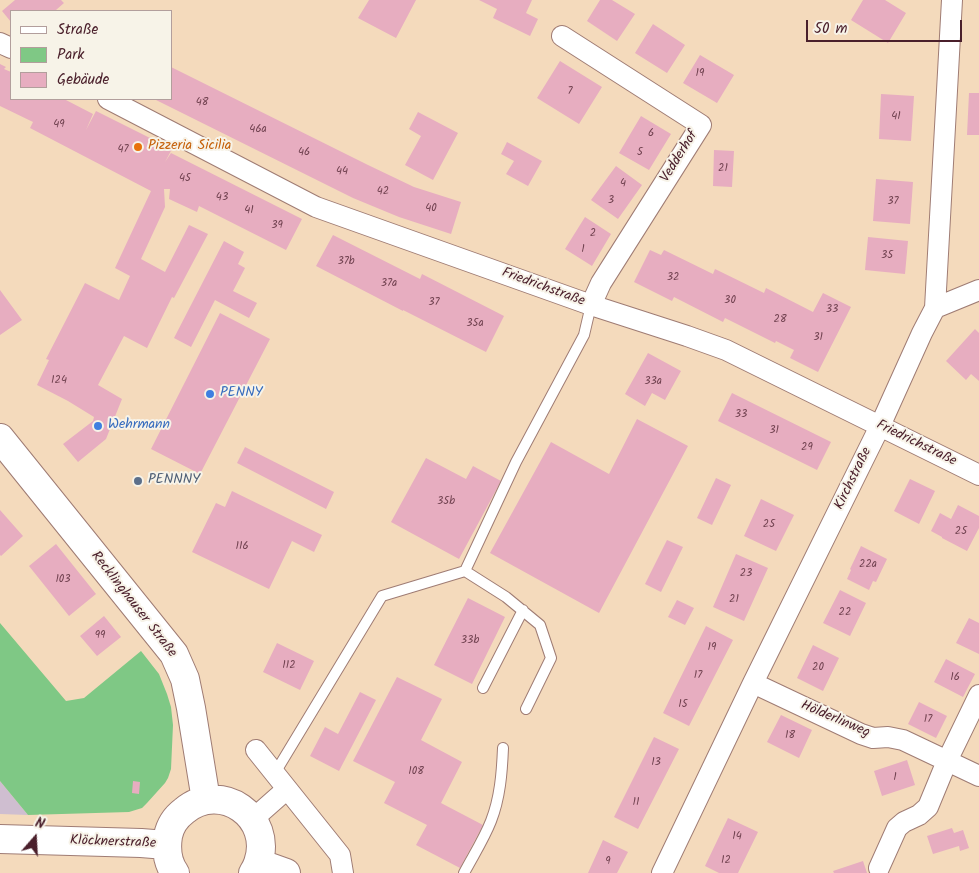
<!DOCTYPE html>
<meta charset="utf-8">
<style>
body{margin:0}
#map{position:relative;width:979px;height:873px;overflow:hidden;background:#f4dabc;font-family:Kalam,sans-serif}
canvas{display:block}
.legend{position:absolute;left:10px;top:10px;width:162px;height:90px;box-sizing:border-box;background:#f7f3e8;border:1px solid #b29e9c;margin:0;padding:6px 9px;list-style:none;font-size:15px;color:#4a1f2b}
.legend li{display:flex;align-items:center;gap:10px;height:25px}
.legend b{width:25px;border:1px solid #b29e9c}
.north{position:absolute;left:10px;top:813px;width:50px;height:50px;-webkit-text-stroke:4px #f7f3e8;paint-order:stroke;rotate:19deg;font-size:14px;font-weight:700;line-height:20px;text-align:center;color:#4a1f2b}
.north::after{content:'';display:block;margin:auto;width:18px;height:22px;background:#4a1f2b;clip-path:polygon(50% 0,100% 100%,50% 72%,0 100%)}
.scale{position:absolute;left:806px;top:20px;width:156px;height:22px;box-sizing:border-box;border:2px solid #4a1f2b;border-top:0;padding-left:6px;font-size:15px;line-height:18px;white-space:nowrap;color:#4a1f2b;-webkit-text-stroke:4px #f7f3e8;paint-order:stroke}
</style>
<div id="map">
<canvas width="979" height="873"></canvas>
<ul class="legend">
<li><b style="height:6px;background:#fff"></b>Straße</li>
<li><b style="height:14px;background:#7fc885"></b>Park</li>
<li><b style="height:14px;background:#e7adc0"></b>Gebäude</li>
</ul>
<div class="north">N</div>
<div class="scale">50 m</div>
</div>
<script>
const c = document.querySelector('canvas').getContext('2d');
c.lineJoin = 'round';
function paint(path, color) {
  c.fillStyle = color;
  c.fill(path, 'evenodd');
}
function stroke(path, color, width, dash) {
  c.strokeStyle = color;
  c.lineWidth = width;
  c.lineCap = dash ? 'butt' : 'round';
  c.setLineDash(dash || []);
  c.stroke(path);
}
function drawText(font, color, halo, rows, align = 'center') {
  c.font = font + ' Kalam,sans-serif';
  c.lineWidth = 4;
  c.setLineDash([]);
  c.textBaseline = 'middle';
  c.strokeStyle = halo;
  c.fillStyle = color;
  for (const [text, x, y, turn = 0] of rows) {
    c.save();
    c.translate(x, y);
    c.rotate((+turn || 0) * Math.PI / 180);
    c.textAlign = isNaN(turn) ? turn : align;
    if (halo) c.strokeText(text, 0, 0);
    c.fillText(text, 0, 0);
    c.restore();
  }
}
paint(new Path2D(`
 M0,781L28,815L0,814Z`), '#cfbed0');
paint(new Path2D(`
 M0,623L66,701L84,698L141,651L159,674L167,694L171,707L173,725L171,769L168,778L165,783L147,803L142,808L129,812L28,815L0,781Z`), '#7fc885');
paint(new Path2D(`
 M15,0H61L64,3L56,10L59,11H11V22L2,11Z
 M369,0H416L396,38L358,18Z
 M479,0H532L526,13L538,19L530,36L493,18L497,9Z
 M600,0H612L635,14L617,41L587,21Z
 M863,0H885L906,13L888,43L851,20Z
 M653,24L685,45L667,73L635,53Z
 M700,55L734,75L717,103L683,83Z
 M560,61L602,87L579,124L537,98Z
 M0,64L6,67L4,69L11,72V99H64L93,114L86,130L96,111L172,149L165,162L171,153L302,219L286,250L199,206L197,212L169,199L170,189H164L165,207L141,259L165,272L189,225L208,234L174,298L172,297L147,348L124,336L98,385L122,399L106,439L78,462L63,444L93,421L94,417L68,401L37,385L49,360L46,359L85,283L119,300L130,276L115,268L151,191L30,128L33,122L0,106Z
 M171,67L368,165L414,187L461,202L451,234L399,217L353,198L154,99H171Z
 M969,93H979V135H967Z
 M881,94L914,96L911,141L879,139Z
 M418,112L458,133L433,180L405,165L421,136L409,129Z
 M641,116L671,134L649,170L619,153Z
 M507,142L542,161L528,186L506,174L514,161L501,154Z
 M714,150L734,151L732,187L713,186Z
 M616,166L642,185L618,219L591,200Z
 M876,179L913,182L910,224L873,221Z
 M585,217L611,234L592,266L565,249Z
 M333,235L420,279L422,274L504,316L486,352L403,310V311L316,266Z
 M868,237L908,241L905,274L865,270Z
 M224,241L244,252L238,264L245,268L233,291L257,303L249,318L215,300L191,347L174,338Z
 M650,250L661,255L664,250L713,274L715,269L764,293L766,288L813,312L823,293L851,307L818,372L790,358L794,350L776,341L775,343L725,318L723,322L674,297L672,301L634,282Z
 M0,290L22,320L0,335Z
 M220,313L270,339L200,474L151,449Z
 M975,329L979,333V381L971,374L966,380L946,361Z
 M648,353L681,371L665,400L652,393L645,406L625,394Z
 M732,393L831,442L817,470L718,421Z
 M637,419L688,446L599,613L490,553L551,442L609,474Z
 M245,447L334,492L326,509L237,463Z
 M426,458L466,479L473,466L501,481L459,559L391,522Z
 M716,478L731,485L712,525L697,518Z
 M910,479L935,491L919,524L894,511Z
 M232,491L322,535L314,552L292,541L269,589L192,552L216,503L225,507Z
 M761,499L794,515L776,551L744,536Z
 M958,505L979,516V528L967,551L942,538V537L931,531L940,513L951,519Z
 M0,510L23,536L1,556L0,555Z
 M667,540L683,547L661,592L645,584Z
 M56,544L96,594L69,616L29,566Z
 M861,546L887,559L876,582L873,581L869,590L847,579L851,570L850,569Z
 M736,554L768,568L744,621L713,607Z
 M840,590L866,603L850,636L823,623Z
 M468,598L505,617L472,684L434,665Z
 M677,600L694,608L685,625L668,617Z
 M104,616L121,637L97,656L80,636Z
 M969,618L979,623V654L956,643Z
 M706,626L733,640L689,726L663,713Z
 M277,643L314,661L300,690L263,672Z
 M813,645L839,658L823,691L797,678Z
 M946,659L975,674L963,697L934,682Z
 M397,677L442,699L421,740L462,762L441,803L483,825L460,868L416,845L427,825L384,803L395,782L353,761Z
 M360,692L376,700L339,771L310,756L325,727L338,734Z
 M919,702L947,716L936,738L908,724Z
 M781,715L812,730L799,758L767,742Z
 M654,737L679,749L638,829L614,817Z
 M907,760L915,785L882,796L874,771Z
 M133,781L140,782L139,794L132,793Z
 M728,818L758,832L738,873H719L705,866Z
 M952,828L954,833L963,830L969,848L960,851L959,846L933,854L927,836Z
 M603,840L628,852L617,873H588Z
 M863,861L867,873H834L833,871Z`), '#e7adc0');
const lane = new Path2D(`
 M465,571L506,597L540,625L551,658L526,709
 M483,688L523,610
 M275,773L382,596L465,571L516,462L584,335L591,305
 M464,873C473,856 484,839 491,821C500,798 502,773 503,748`);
const street = new Path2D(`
 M562,36L701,125L601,283L591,305
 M0,43L11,48
 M108,99L316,207L591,305L687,336L726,350L979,475
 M935,308L979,290
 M753,683L861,734L873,738L888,737L903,740L979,776
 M256,750L340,855L343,873
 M253,819L287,789
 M879,868L897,828L904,822L919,815L928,807L947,761L979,695
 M662,873L753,683L880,426L922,333L935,308L952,0`);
const secondary = new Path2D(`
 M0,438L174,654L185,679L191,708L206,800
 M0,839L141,843L166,845
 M258,863L286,873
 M175,873C167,862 166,849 168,836C170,826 176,817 184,811C221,780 274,817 258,863C257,866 255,870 253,873`);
stroke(lane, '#9f7c74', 12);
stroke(street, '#9f7c74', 22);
stroke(secondary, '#9f7c74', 30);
stroke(lane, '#fff', 10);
stroke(street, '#fff', 20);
stroke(secondary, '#fff', 28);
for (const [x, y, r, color] of [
 [138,147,5,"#e8710a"],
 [210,394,5,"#3f7fe0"],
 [98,426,5,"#3f7fe0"],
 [138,481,5,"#5c6f8a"]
]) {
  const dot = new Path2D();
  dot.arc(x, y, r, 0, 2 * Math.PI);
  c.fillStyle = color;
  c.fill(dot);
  stroke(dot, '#f7f3e8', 2);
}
drawText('11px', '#714250', null, [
 ["19",700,74],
 ["7",570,92],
 ["48",202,103],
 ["41",896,117],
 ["49",59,125],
 ["46a",258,130],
 ["6",651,134],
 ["47",123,150],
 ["46",304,153],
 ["5",640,153],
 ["21",723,169],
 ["44",342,172],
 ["45",185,179],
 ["4",623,184],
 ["42",383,192],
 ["43",222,198],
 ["3",611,201],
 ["37",893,202],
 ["40",431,209],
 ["41",249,211],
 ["39",277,226],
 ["2",593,234],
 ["1",583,250],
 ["35",887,256],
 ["37b",346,262],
 ["32",673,278],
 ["37a",389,284],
 ["30",730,301],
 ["37",434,303],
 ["33",832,310],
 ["28",780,320],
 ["35a",475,324],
 ["31",818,338],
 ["124",59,381],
 ["33a",653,382],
 ["33",741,415],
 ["31",774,431],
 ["29",807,448],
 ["35b",446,502],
 ["25",769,525],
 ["25",961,532],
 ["116",242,547],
 ["22a",868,565],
 ["23",746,574],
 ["103",63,580],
 ["21",734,600],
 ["22",845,613],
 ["99",100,636],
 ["33b",470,641],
 ["19",712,648],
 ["112",289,666],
 ["20",818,668],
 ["17",698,676],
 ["16",955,678],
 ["15",683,705],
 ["17",928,720],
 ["18",790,736],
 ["13",656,763],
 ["108",416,772],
 ["1",895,778],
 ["11",636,803],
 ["14",737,837],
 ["12",726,861],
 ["9",608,862]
]);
drawText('14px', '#c56008', '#f7f3e8', [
 ["Pizzeria Sicilia",148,147]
], 'left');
drawText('14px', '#4a1f2b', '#f7f3e8', [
 ["Vedderhof",680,157,-58],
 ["Friedrichstraße",543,288,20],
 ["Friedrichstraße",916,444,26],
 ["Kirchstraße",854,479,-64],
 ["Recklinghauser Straße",133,605,52],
 ["Hölderlinweg",835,720,23],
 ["Klöcknerstraße",113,843,2]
]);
drawText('14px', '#366cbe', '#f7f3e8', [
 ["PENNY",220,394],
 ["Wehrmann",108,426]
], 'left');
drawText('14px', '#4e5e75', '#f7f3e8', [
 ["PENNNY",148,481]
], 'left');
</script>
